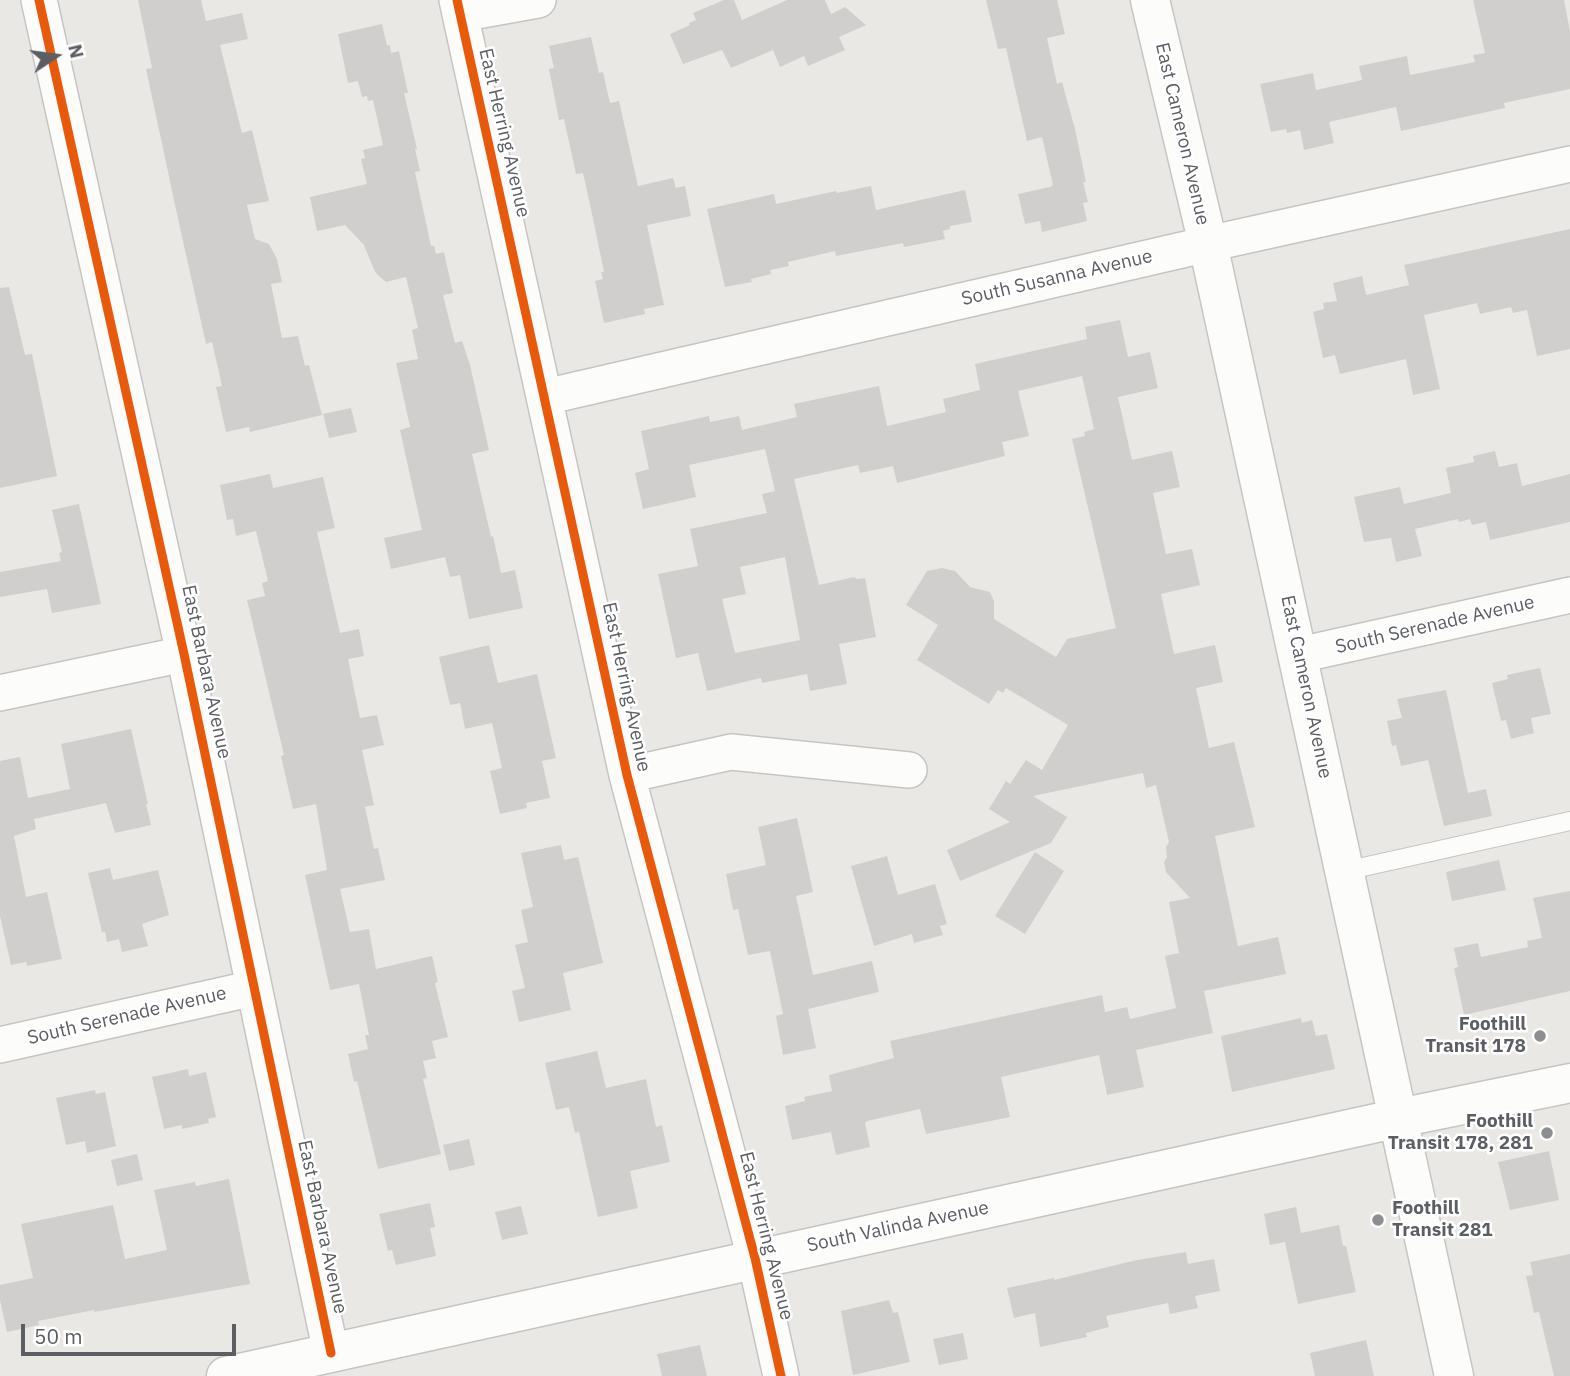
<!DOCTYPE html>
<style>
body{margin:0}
#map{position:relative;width:1570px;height:1376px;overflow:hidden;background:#eae8e4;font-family:"IBM Plex Sans",sans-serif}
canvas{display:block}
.north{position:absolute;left:21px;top:21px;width:70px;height:70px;-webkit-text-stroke:5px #fff;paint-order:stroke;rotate:77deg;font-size:19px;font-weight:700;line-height:28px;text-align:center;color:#5b5e62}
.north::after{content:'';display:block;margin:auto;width:24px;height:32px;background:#5b5e62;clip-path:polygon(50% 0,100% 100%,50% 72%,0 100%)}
.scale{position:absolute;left:21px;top:1324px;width:215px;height:32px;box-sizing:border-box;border:4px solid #5b5e62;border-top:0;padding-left:9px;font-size:21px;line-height:24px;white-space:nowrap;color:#5b5e62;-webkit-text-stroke:5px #fff;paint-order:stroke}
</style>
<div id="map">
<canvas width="1570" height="1376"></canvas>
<div class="north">N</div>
<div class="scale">50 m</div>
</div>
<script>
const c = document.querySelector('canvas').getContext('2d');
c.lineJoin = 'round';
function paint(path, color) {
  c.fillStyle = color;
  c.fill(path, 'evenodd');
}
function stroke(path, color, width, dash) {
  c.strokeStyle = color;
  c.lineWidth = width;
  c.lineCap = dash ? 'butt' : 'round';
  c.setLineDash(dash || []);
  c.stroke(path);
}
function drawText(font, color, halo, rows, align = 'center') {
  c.font = font + ' "IBM Plex Sans",sans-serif';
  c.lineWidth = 5;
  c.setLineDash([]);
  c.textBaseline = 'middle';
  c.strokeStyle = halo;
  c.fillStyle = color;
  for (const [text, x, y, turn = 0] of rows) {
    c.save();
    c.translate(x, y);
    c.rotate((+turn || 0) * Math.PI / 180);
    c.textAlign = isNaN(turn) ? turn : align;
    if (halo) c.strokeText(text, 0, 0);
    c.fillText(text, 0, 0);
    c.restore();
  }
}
paint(new Path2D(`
 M138,0H201L206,21L242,13L248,39L220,45L242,133L252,130L269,201L247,205L255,239L269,244L277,259L282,282L271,284L282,338L298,336L305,366L309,365L322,415L250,432L249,427L226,432L216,387L222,386L212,342L206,344L180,228L146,69L152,68Z
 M724,0H734L742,20L787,0H825L831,14L845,7L866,25L839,37L845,50L808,66L804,56L780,67L773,50L731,68L722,50L683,64L670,34L690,25L689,23L696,20L693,13Z
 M986,0H1057L1065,34L1047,38L1057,84L1062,82L1075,129L1086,182H1083L1088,202L1083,203L1087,221L1042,232L1040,221L1025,224L1018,194L1050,187L1053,185L1042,137L1027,141L1006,48L998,49Z
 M1473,0H1564L1570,31V89L1504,103L1505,108L1401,131L1396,107L1329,122L1334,143L1304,150L1300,130L1287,133L1286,129L1271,132L1260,84L1313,73L1316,90L1362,80L1359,66L1407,56L1410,75L1475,62L1473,55L1485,53Z
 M382,24L387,46L390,45L391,53L399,51L408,93H404L417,149H415L420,171L415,172L425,218L431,246H434L436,254L444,252L453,293L443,295L455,343L462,341L470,365L489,450L472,454L491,537L493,536L501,573L515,570L523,608L469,619L460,575L450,577L445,557L391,569L384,538L422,530L400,430L410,427L396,363L418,359L412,330L418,328L406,277L386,282L380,277L375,272L364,245L345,225L317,231L310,197L367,184L361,159L365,158L363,150L383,145L373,100L368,101L367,96L362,97L358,81L348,83L338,34Z
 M591,37L599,73L603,72L610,103L619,101L638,186L673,178L676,188L685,186L691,216L647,225L664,305L644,309L645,314L604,323L595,281L603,279L601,272H604L592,214L583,173L576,174L564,119L559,120L549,69L554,68L549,46Z
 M871,186L876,210L965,190L972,222L950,226V229L943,231L945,239L904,247L903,243L836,256L835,251L788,262L789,266L770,270L771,274L751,279L752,282L725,287L707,209L774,194L776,204L836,191L837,193Z
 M1570,229V349L1537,356L1527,310L1513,313L1511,307L1480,314L1477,303L1424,315L1440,389L1413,395L1406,359L1340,374L1335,355L1323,358L1313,312L1324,309L1323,303L1337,301L1333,283L1362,276L1366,295L1409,285L1404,265Z
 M9,287L25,355L32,354L57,476L0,488V288Z
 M1120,320L1128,357L1150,352L1158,388L1118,397L1132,460L1172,451L1180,487L1153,493L1166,554L1192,549L1200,585L1161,594L1174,654L1215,645L1223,682L1196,688L1209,748L1234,742L1255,827L1215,836L1238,946L1278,937L1286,974L1204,991L1213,1033L1136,1050L1144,1087L1107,1095L1099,1055L1001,1077L1010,1117L926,1134L920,1109L867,1121L865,1123L870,1147L836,1155L831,1132L792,1140L785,1106L805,1101L804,1097L832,1091L829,1075L894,1058L890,1041L1102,995L1105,1012L1127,1007L1130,1019L1176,1008L1165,956L1179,953L1169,902L1190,898L1166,872L1164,862L1167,857L1166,847L1169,842L1156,785L1146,788L1143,773L1033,796L1067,817L1051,843L960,881L947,850L1010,822L989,809L1006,781L1010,784L1026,760L1042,770L1068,725L1006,688L1003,693L998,690L989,704L917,660L938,625L906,605L927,571L942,568L955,571L970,587L990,592L994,601V619L1056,657L1067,639L1116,628L1072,439L1085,436L1084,432L1094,429L1082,376L1018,391L1029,436L1002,442L1005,456L897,483L893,466L860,473L858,465L794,479L819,585L854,577L857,579L865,578L876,637L839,644L847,684L810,691L807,674L762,683L761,678L707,691L698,653L676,658L658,574L698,566L690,529L767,513L762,494L775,491L765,449L689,465L696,497L643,509L635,473L649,469L641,431L709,416L710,422L739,416L742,430L797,417L794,404L879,386L887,426L946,412L943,399L980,390L975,364L1087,339L1085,327ZM785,557L800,640L735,653L722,599L746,594L740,567Z
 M351,408L357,432L329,438L323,414Z
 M1495,451L1499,467L1517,463L1522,486L1570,474V522L1490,540L1486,522L1472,525L1470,519L1459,522L1458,519L1415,529L1422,556L1396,562L1391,538L1364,542L1354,497L1400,487L1404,504L1451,493L1446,468L1474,462L1473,456Z
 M270,474L273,488L323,477L335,528L317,532L340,633L359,629L364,656L348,659L360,718L377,715L384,745L362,750L374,805L365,807L374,849L378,848L385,880L340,889L350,932L369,929L376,969L432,956L438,982L435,983L448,1037L432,1041L436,1058L423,1061L427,1078L423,1079L441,1154L378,1169L357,1081L354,1082L348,1054L368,1049L365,1035H369L359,984L330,990L305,875L327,870L316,804L293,809L281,756L284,755L247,600L265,596L262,583L268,581L256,531L236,536L233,519L227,520L220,485Z
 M79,504L101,604L52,613L47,589L0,597V572L61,561L59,553L62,552L52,510Z
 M489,645L498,683L537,674L556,758L542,761L550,798L526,803L527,808L500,814L490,771L502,768L492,723L465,729L460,703L450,705L439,657Z
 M1540,668L1551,714L1531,718L1534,733L1511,739L1506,720L1501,721L1492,683L1508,679L1507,675Z
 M1446,690L1468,793L1486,789L1492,816L1444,826L1428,760L1401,766L1396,745L1392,746L1387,721L1402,718L1397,699Z
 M131,729L148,804H146L151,825L115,833L106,803L34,819L36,829L14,836L26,897L47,892L62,959L27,966L26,962L11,965L0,916V761L20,757L28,798L70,789L61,744Z
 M797,818L813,892L796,896L813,975L872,961L879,992L808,1009L816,1048L783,1055L776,1016L783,1014L770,951L748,955L738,909L733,910L726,874L766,865L758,827Z
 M561,845L564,860L578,857L603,963L563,973L571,1010L519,1022L512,991L525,988L515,945L528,942L521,910L533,907L521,853Z
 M1035,852L1064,871L1025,934L995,916Z
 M887,856L898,895L935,884L947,924L940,926L943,935L914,943L912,934L874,946L851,866Z
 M1499,860L1506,890L1452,901L1446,872Z
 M110,868L113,880L158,870L169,915L142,924L148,946L122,952L119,939L107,942L105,932H102L88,873Z
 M1570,891V991L1464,1015L1454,968L1458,967L1454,948L1478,943L1481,957L1528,947L1527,941L1542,938L1533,898Z
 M1301,1018L1302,1023L1312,1020L1316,1036L1327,1034L1335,1069L1232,1092L1221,1036Z
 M597,1051L606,1088L646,1079L656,1127L662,1125L670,1162L630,1171L638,1208L598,1217L579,1132L575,1133L569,1107L556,1110L545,1063Z
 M188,1069L189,1076L206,1072L216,1117L208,1119L209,1123L182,1129V1125L164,1129L152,1077Z
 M95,1090L96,1094L105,1092L116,1146L87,1153L85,1141L66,1145L56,1098Z
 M469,1139L475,1165L449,1171L443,1145Z
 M1549,1151L1559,1200L1510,1210L1498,1162Z
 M137,1154L143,1180L117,1186L111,1160Z
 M229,1179L250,1284L94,1312V1310L38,1321L39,1325L7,1332L0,1300V1285L33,1278L21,1224L113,1205L125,1259L167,1250L154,1190L195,1182L196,1186Z
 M430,1203L435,1227L430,1228L436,1256L396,1265L392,1250L388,1251L379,1214Z
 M521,1206L528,1234L502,1240L495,1212Z
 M1296,1207L1301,1233L1339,1225L1343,1246H1346L1356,1292L1298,1304L1285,1242L1270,1245L1264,1214Z
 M1186,1252L1188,1264L1214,1259L1220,1291L1195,1296L1198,1308L1170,1314L1168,1303L1106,1316L1109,1327L1086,1333L1087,1337L1040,1347L1035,1313L1014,1318L1007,1288L1054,1278V1280L1137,1260Z
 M1570,1254V1376H1554L1539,1312L1534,1313L1526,1276L1533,1275L1530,1262Z
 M889,1300L893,1313L898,1312L910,1362L853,1375L841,1311Z
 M963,1333L968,1359L939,1365L933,1339Z
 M1366,1340L1374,1376H1315L1310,1353Z
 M700,1345L707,1376H662L657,1354Z`), '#d1cfcd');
const service = new Path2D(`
 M1345,871L1570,821`);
const minor = new Path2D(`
 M39,0L184,654L331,1353
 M457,0L627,775L755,1258L781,1376
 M460,14L538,0
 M545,397L1208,244L1570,164
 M1299,655L1570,595
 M0,693L184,654
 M627,775L731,752L909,770
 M0,1045L254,988`);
const secondary = new Path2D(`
 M1150,0L1208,244L1454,1376
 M226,1376L1399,1118L1570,1083`);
stroke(service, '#c6c5c5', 20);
stroke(minor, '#c6c5c5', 38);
stroke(secondary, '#c5c5c5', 41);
stroke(service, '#fcfcfb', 18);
stroke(minor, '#fcfcfb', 35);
stroke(secondary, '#fcfcfb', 38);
stroke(new Path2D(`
 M39,0L184,654L331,1353
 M457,0L627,775L755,1258L781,1376`), '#e8590c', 9);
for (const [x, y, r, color] of [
 [1540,1036,7,"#8d8e90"],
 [1547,1133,7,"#8d8e90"],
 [1378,1220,7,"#8d8e90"]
]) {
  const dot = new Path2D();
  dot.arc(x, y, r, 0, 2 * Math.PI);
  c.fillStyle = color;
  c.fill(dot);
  stroke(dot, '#fff', 2.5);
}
drawText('19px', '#5b5e62', '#fff', [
 ["East Herring Avenue",504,133,77],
 ["East Cameron Avenue",1182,134,77],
 ["South Susanna Avenue",1057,278,-13],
 ["South Serenade Avenue",1435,625,-13],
 ["East Barbara Avenue",206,672,78],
 ["East Herring Avenue",626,687,78],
 ["East Cameron Avenue",1306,687,78],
 ["South Serenade Avenue",127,1016,-13],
 ["East Barbara Avenue",322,1227,78],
 ["South Valinda Avenue",898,1227,-12],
 ["East Herring Avenue",766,1236,76]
]);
drawText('bold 19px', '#5b5e62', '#fff', [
 ["Foothill",1526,1025],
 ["Transit 178",1526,1047],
 ["Foothill",1533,1122],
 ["Transit 178, 281",1533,1144],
 ["Foothill",1392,1209,"left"],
 ["Transit 281",1392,1231,"left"]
], 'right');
</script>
